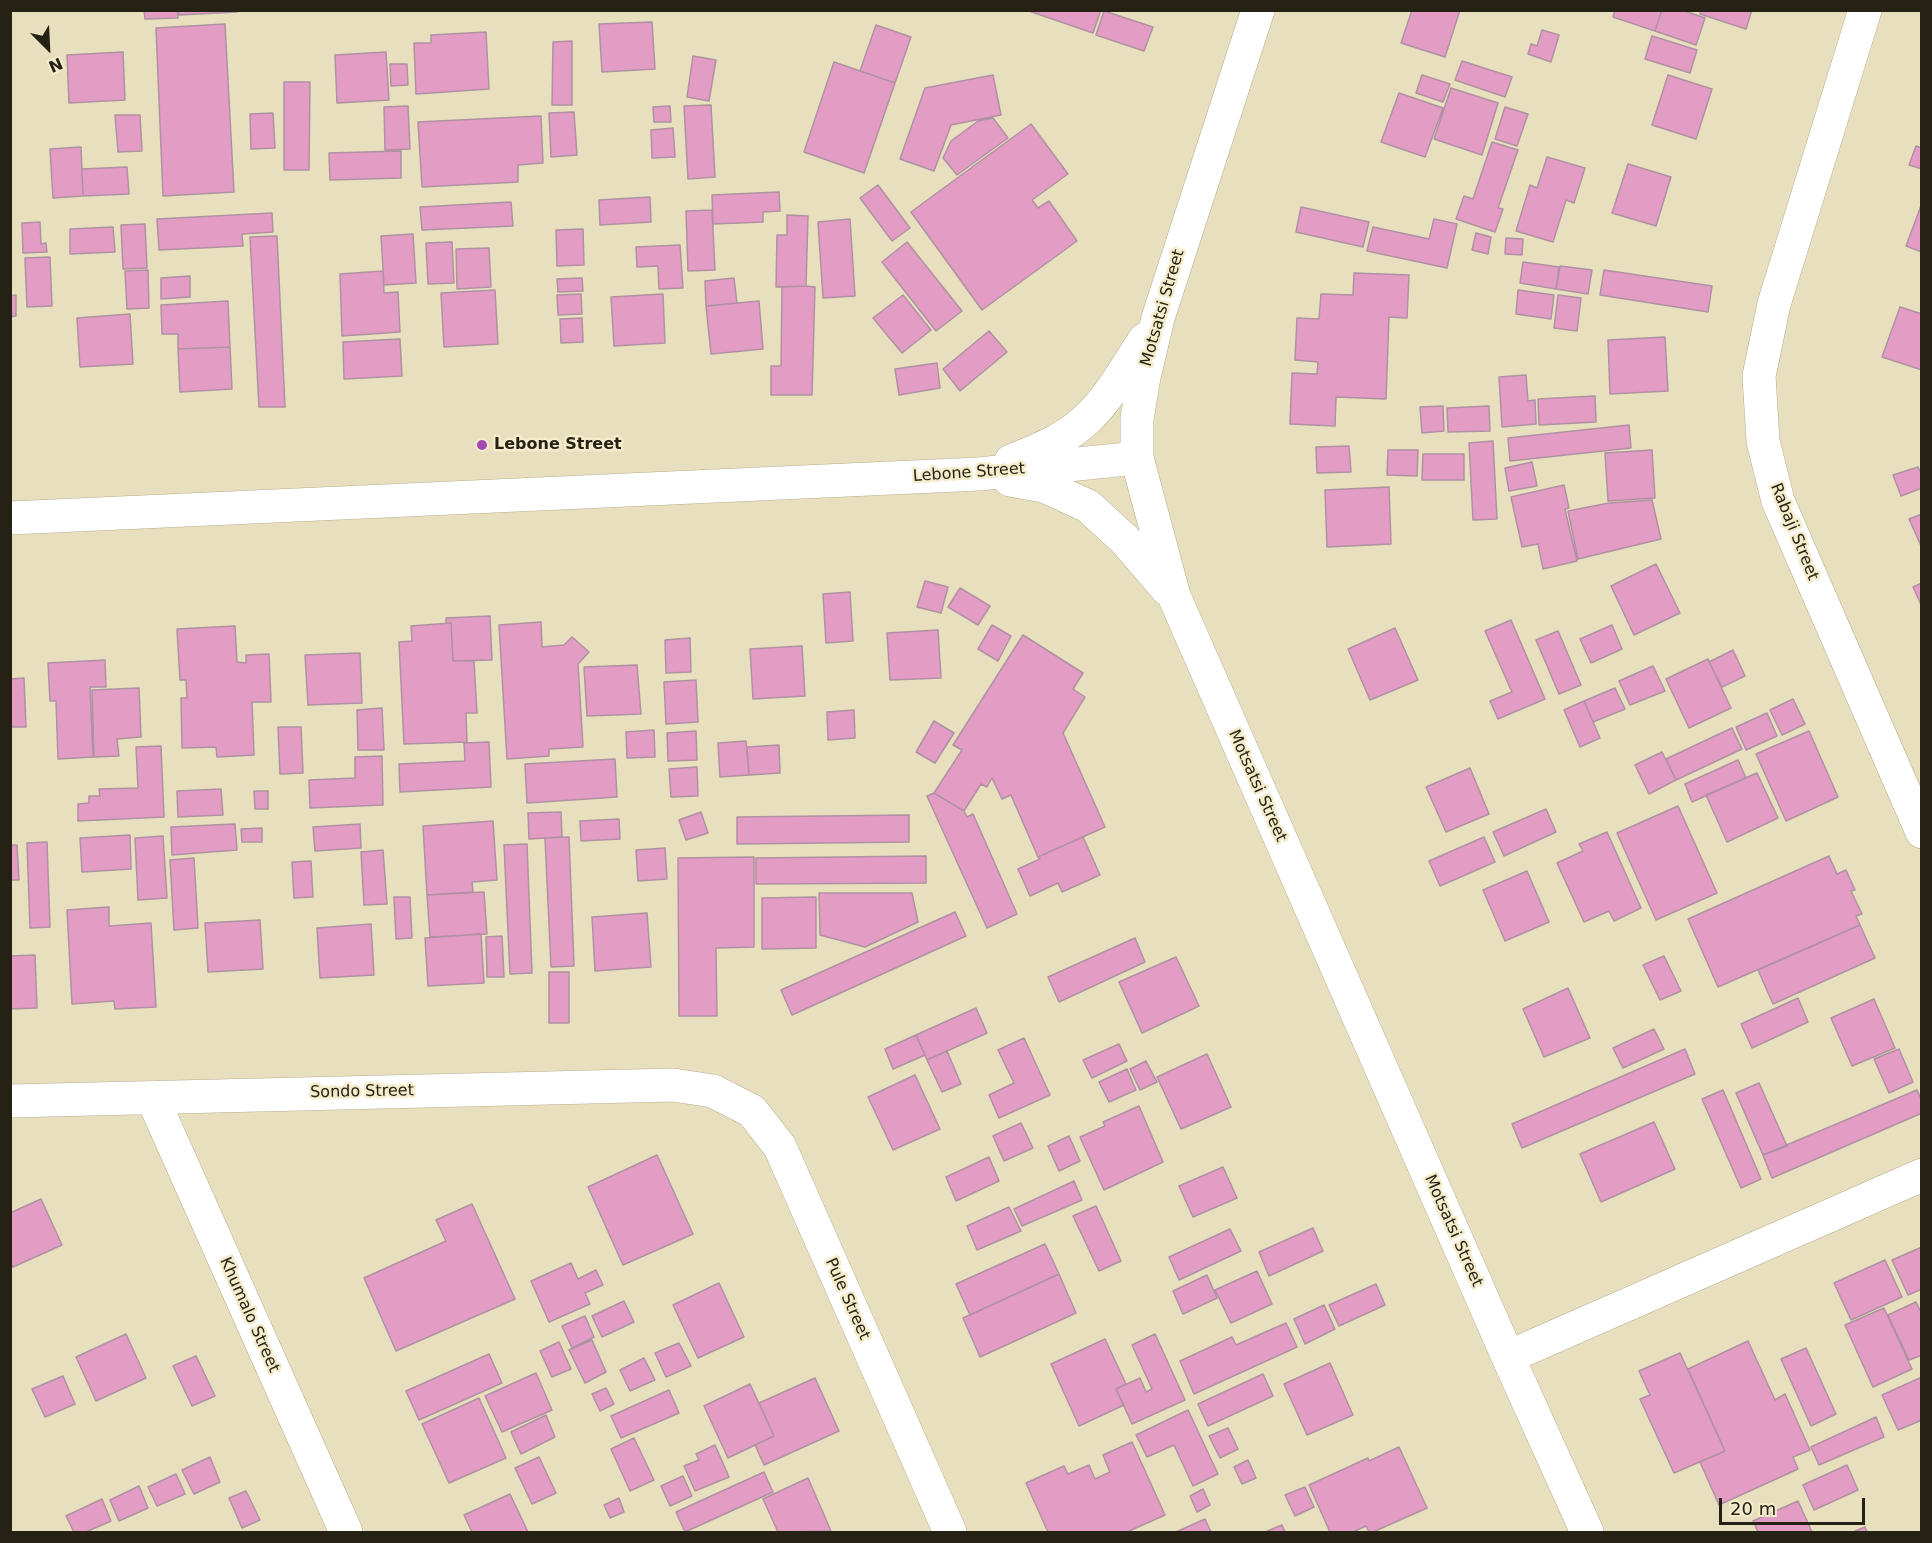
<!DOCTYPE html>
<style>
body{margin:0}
#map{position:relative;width:1932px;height:1543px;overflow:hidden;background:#e7dfbe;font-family:"DejaVu Sans",sans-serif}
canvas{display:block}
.frame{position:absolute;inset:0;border:12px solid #252215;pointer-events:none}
.north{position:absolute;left:18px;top:18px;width:60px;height:60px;-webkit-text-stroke:4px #f4eccb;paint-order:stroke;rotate:156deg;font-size:16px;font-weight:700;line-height:24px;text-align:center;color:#252215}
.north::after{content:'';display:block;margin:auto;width:21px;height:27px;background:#252215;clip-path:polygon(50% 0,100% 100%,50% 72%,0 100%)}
.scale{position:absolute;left:1719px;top:1498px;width:146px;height:27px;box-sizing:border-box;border:3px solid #252215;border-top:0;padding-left:8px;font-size:18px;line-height:21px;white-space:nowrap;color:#252215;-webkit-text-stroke:4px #f4eccb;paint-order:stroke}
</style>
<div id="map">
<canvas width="1932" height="1543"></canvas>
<div class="frame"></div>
<div class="north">N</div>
<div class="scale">20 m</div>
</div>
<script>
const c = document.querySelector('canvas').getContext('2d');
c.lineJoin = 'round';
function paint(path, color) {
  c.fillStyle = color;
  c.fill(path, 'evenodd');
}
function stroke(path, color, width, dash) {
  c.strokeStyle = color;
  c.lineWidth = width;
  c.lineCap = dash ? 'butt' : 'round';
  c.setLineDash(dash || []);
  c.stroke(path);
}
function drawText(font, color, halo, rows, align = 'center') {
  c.font = font + ' "DejaVu Sans",sans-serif';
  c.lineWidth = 5;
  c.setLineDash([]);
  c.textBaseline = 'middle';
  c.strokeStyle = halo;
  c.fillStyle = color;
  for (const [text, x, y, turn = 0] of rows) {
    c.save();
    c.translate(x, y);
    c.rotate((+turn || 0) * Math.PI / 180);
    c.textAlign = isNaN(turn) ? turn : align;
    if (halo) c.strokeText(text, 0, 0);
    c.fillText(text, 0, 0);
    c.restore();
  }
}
const building = new Path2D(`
 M144,10H177L178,18L145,19Z
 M179,10H236L237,12L179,15Z
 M1026,10H1101L1093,33Z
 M1412,10H1460L1445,57L1401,43Z
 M1615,10H1662L1655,31L1613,17Z
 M1662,10H1682L1705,18L1696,45L1655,31Z
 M1701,10H1752L1746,29L1700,14Z
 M1104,11L1153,27L1144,51L1096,35Z
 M652,22L655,69L602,72L599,24Z
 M225,24L234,192L163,196L156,28Z
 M876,25L911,37L895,83L860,71Z
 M1542,30L1559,35L1551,62L1528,54L1531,44L1537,46Z
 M486,32L489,89L416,94L414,43H431V35Z
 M1652,36L1697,50L1690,73L1645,59Z
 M572,41V105H552L553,42Z
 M123,52L125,100L69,103L67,55Z
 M386,52L389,100L337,103L335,55Z
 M693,56L716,60L709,101L687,97Z
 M1462,61L1512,77L1505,97L1455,80Z
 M834,62L895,83L864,173L804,152Z
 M390,64H407L408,85L391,86Z
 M993,75L1001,115L951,125L934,171L900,159L925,88Z
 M1422,75L1450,84L1443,102L1416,93Z
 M1668,75L1712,89L1696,139L1652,125Z
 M284,82H310L309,170H284Z
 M1451,88L1498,103L1482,155L1434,139Z
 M1399,93L1443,108L1425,157L1381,142Z
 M711,105L715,177L688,179L684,106Z
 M408,106L410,149L385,150L384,107Z
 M670,106L671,122H654L653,107Z
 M1505,107L1528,114L1517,146L1495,139Z
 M574,112L577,155L551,157L549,113Z
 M273,113L275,148L251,149L250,114Z
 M115,115H140L142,151L118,152Z
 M541,116L543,163L518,165V182L422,187L418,122Z
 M993,118L1008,138L957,175L943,158L951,141L978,121Z
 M1031,124L1068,174L1032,200L1038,208L1049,201L1077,241L982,310L911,212Z
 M673,128L675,157L652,158L651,130Z
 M1492,142L1518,150L1498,208L1503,209L1495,232L1456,219L1464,196L1473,199Z
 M1916,146L1922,148V169L1909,165Z
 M81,147L83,196L53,198L50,149Z
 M401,151V178L330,180L329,153Z
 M1547,157L1585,168L1574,203L1566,200L1553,242L1516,231L1530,185L1537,188Z
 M1628,164L1671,177L1656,226L1612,213Z
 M127,167L129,194L83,196L82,169Z
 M878,185L910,228L892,241L860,198Z
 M779,192L780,211L763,212V222L713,224L712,195Z
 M650,197L651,222L600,225L599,200Z
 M511,202L513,226L422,230L420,207Z
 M1922,203V252L1906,246Z
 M1301,207L1369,222L1363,247L1296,232Z
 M712,210L715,270L688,271L686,211Z
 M272,213L273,232L242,234L243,246L159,250L157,219Z
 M787,215L808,216L806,286L776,287L777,235H787Z
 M850,219L855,296L823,298L818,222Z
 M1434,219L1457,224L1447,268L1367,251L1373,227L1429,239Z
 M40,222L41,244L46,243L47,252L23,253L22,223Z
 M145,224L147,268L123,269L121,225Z
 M113,227L115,252L70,254V229Z
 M583,229L584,265L557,266L556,230Z
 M1476,233L1491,237L1488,254L1472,250Z
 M413,234L416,283L384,285L381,236Z
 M277,236L285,407H259L250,237Z
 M1506,238L1523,239L1522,255L1505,254Z
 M452,242L454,283L428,284L426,243Z
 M907,242L962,311L936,331L882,262Z
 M680,245L683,288L659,289L658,266L637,267L636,247Z
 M489,248L491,287L457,289L456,249Z
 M50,257L52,306L27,307L25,258Z
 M1523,262L1559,267L1556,289L1520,283Z
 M1560,266L1592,270L1588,294L1556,289Z
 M148,270L149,308L127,309L125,271Z
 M1604,270L1712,286L1708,312L1600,295Z
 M383,271L384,293L398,292L400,332L342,336L340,274Z
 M1354,273L1409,275L1407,318L1389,317L1386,399L1336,397L1335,426L1290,424L1292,373L1317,374L1318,362L1295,360L1297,318L1319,319L1321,294L1353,295Z
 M190,276V297L161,299V278Z
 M582,278L583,291L558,292L557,279Z
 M734,278L737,303L706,306L705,281Z
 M806,286L815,287L812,395H771V366H781L782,287Z
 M495,290L498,344L444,347L441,293Z
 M1518,290L1554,295L1551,319L1516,314Z
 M581,294L582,314L558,315L557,295Z
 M663,294L665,343L614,346L611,297Z
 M16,295V316L10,317V296Z
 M903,295L931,330L902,353L873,318Z
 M1558,295L1581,298L1577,331L1554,328Z
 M228,301L230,347L178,349V334H162L161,305Z
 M759,301L763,349L711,354L706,306Z
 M1900,307L1922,314V370L1882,357Z
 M130,314L133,364L80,367L77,318Z
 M582,318L583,342L561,343L560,319Z
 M989,331L1007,352L960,391L943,369Z
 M1665,337L1668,391L1610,394L1608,340Z
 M400,339L402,376L344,379L343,342Z
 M230,347L232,389L180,392L178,349Z
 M937,363L940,388L899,395L895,369Z
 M1526,375L1528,401L1535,400L1536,424L1502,427L1499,377Z
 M1595,396L1596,422L1539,425L1538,399Z
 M1443,406L1444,431L1422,433L1420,407Z
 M1489,406L1490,431L1448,432L1447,408Z
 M1629,425L1631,448L1510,461L1508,438Z
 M1493,441L1497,519L1473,520L1469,443Z
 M1349,446L1351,472L1317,473L1316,447Z
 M1388,450H1418L1417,476L1387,475Z
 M1652,450L1655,498L1608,501L1605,453Z
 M1423,454H1464V480H1422Z
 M1532,462L1537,486L1509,491L1505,468Z
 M1918,467L1922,476V488L1901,496L1893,475Z
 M1564,485L1569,508L1565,509L1577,561L1543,569L1538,544L1522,547L1511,497Z
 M1389,487L1391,544L1327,547L1325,490Z
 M1652,500L1661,539L1578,559L1568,511L1609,503Z
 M1922,514V548L1909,519Z
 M1656,564L1680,613L1634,635L1611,586Z
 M925,581L948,587L941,613L917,607Z
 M1922,583V607L1913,587Z
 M960,588L990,606L978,625L948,607Z
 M850,592L853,641L826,643L823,594Z
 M490,616L492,660L453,661L451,623H446V618Z
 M1511,620L1545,699L1498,719L1490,701L1512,692L1485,631Z
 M541,622L542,647L564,645L572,637L589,652L578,664L583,747L549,749V756L507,759L499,625Z
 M451,623L453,661H474L477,713H466L467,742L404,744L399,642L412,641L411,626Z
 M992,625L1011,636L998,661L978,649Z
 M1612,625L1622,649L1591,663L1580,639Z
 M235,626L237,662L246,663V655L269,654L271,702H252L254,755L217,757L216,747L182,748L181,698H187L186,680H180L177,629Z
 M1395,628L1418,680L1370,700L1348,649Z
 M938,630L941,678L890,680L887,633Z
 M1558,631L1581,685L1559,694L1536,640Z
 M1023,635L1083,673L1073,689L1085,697L1063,733L1105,827L1038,857L1011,795L1002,799L992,778L987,787L981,784L964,811L934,793L962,750L953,745Z
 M690,638L691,672L666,673L665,640Z
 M802,646L805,696L753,699L750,649Z
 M1733,650L1745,676L1722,687L1709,662Z
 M360,653L362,703L308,705L305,655Z
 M1708,659L1731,708L1689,728L1666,679Z
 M105,660L106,687H90L93,757L58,759L56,701H50L48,663Z
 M637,665L641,714L587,716L584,667Z
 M1653,666L1665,691L1630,705L1619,681Z
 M24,678L26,727H10V679Z
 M696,680L698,722L666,724L664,682Z
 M139,688L141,737L117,739L119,756L94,757L92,690Z
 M1615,688L1625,709L1593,722L1584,701Z
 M1793,699L1805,724L1782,735L1770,710Z
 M1584,701L1600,738L1580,747L1564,710Z
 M382,708L384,750H358L357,710Z
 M854,710L855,738L828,740L827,712Z
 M1767,713L1777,736L1746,750L1736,727Z
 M934,721L954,733L935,763L916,752Z
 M278,727H301L303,773L280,774Z
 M1732,728L1742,749L1676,780L1666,759Z
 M654,730L655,757L627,758L626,732Z
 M696,731L697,760L668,761L667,733Z
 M1809,731L1838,797L1786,821L1756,754Z
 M746,741L749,775L720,777L718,743Z
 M489,742L491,787L400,792L399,764L465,761L464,743Z
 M779,745L780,773L749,775L747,747Z
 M161,746L164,817L78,821V804L89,803V796H100L99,789L138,788L136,747Z
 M1662,752L1676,780L1649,794L1635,765Z
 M382,756L383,805L310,808L309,780L355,778V757Z
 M615,759L617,797L527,803L525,764Z
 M1738,760L1746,778L1692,802L1685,784Z
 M697,767L698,796L671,797L669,769Z
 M1470,768L1489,814L1446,832L1426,787Z
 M1757,773L1778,818L1727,842L1706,795Z
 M221,789L223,815L178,817L177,791Z
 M254,791H268V809H255Z
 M934,793L964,811L967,817L973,814L1017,914L987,928L927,796Z
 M1678,806L1717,893L1656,920L1617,833Z
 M1546,809L1556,832L1504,856L1493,832Z
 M561,812L562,837L529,839L528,813Z
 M701,812L708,833L686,840L679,820Z
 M909,815V842L737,844V817Z
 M619,819L620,839L581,841L580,821Z
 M493,821L497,880L472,882L473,892L427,895L423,826Z
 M235,824L237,850L172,855L171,827Z
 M360,824L361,848L315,851L313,827Z
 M262,828V842H242L241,829Z
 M1607,832L1641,908L1614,921L1609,911L1584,922L1557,863L1583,851L1579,844Z
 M130,835L131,869L82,872L80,838Z
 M163,836L167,898L138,900L135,838Z
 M569,837L574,966L551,967L545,838Z
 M1083,837L1100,875L1062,892L1058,883L1030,896L1018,869L1040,859L1038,857Z
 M1484,837L1495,862L1440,886L1429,861Z
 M47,842L50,927L30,928L27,843Z
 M527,844L532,973L510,974L504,845Z
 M10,845H17L19,880H10Z
 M665,848L667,879L638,881L636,850Z
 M383,850L387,904L364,905L361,852Z
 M926,856V883L756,884V858Z
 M1829,856L1837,874L1846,870L1855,890L1851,891L1862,914L1856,916L1860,925L1718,987L1688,919Z
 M754,857V947L716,948L717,1016H679L678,858Z
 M194,858L198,928L174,930L170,860Z
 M311,861L313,897L294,898L292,862Z
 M1527,871L1549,922L1505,941L1483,890Z
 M484,892L487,934L430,937L427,895Z
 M819,893H912L918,922L865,947L820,935Z
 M394,897H410L412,938L396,939Z
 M816,897V948L762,949V898Z
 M109,907V926L151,923L156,1007L115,1009L114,1001L72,1004L67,910Z
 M955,912L966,936L792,1015L781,990Z
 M647,913L651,967L595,971L592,917Z
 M260,920L263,969L208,972L205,923Z
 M371,924L374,975L320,978L317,928Z
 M1860,925L1875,958L1773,1004L1758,970Z
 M481,934L484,983L428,986L425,938Z
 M502,936L504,977H487L486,937Z
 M1135,938L1145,962L1059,1002L1048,977Z
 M35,955L37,1008L10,1009V956Z
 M1664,956L1681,991L1660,1000L1643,965Z
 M1176,957L1199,1006L1142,1033L1119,982Z
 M549,972H569V1023H549Z
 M1568,988L1590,1038L1544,1057L1523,1009Z
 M1798,998L1808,1022L1752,1048L1741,1024Z
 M1874,999L1895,1048L1852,1066L1831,1018Z
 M976,1008L987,1033L927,1060L916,1035Z
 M1654,1029L1664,1049L1623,1068L1613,1048Z
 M916,1035L925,1055L893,1069L885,1049Z
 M1024,1038L1050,1095L999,1118L989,1095L1014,1083L998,1050Z
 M1119,1044L1127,1061L1092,1078L1083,1060Z
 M1685,1049L1695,1074L1522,1148L1512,1124Z
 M1899,1049L1913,1082L1889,1093L1874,1059Z
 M947,1051L961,1084L942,1092L927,1060Z
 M1207,1054L1231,1107L1181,1129L1157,1077Z
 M1146,1061L1157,1082L1140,1090L1130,1069Z
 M1127,1069L1136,1090L1109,1102L1099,1082Z
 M915,1075L940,1129L893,1150L868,1097Z
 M1759,1083L1787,1146L1763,1155L1736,1093Z
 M1723,1090L1761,1179L1741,1188L1702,1099Z
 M1917,1090L1922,1101V1113L1772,1178L1763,1155Z
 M1139,1106L1163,1162L1104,1190L1080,1137L1105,1126L1103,1122Z
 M1654,1122L1675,1169L1601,1202L1580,1154Z
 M1021,1123L1033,1148L1004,1161L993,1136Z
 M1069,1136L1080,1161L1059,1171L1048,1146Z
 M657,1155L693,1234L623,1265L588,1187Z
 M989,1157L999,1181L956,1201L946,1177Z
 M1223,1167L1237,1198L1193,1217L1179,1186Z
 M1074,1181L1082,1200L1022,1226L1014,1209Z
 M41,1199L62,1245L13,1267L10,1262V1213Z
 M472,1204L515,1299L396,1351L364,1278L446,1241L436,1220Z
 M1096,1206L1121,1261L1099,1271L1073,1216Z
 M1009,1207L1021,1231L977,1250L967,1226Z
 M1313,1228L1323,1251L1269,1276L1259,1252Z
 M1230,1229L1241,1251L1179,1280L1169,1257Z
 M1045,1244L1059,1274L970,1315L956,1284Z
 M1922,1247V1289L1908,1295L1892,1260Z
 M1885,1260L1902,1297L1851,1320L1834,1283Z
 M571,1263L578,1279L596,1270L603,1285L585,1293L590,1304L549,1322L531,1281Z
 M1257,1271L1272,1304L1231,1323L1215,1290Z
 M1059,1274L1076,1313L980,1357L963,1318Z
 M1207,1275L1217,1298L1183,1314L1173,1291Z
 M719,1283L744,1337L698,1358L673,1305Z
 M1376,1284L1385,1305L1339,1326L1329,1305Z
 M624,1301L634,1322L602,1337L592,1316Z
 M1916,1302L1922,1314V1355L1909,1360L1888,1315Z
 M1324,1305L1335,1329L1305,1344L1294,1319Z
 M1884,1308L1912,1369L1873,1387L1845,1325Z
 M585,1316L594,1337L572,1348L562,1326Z
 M1286,1323L1297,1347L1194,1394L1180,1361L1232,1337L1236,1345Z
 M126,1334L146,1378L96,1401L76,1357Z
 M1155,1334L1185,1400L1132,1424L1116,1389L1140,1378L1146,1392L1152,1389L1132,1345Z
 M1105,1339L1126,1384L1116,1389L1124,1405L1079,1426L1051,1364Z
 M592,1340L606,1372L585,1383L569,1350Z
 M1748,1341L1775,1400L1785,1394L1810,1450L1793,1457L1798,1469L1719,1505L1700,1462L1725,1451L1688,1369Z
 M559,1342L571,1369L552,1377L540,1351Z
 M679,1343L691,1366L666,1377L655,1353Z
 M1806,1348L1836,1414L1811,1426L1781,1359Z
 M1680,1353L1725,1451L1674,1473L1640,1399L1650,1395L1639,1371Z
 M489,1354L502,1383L419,1420L406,1391Z
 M196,1356L215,1396L192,1406L173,1366Z
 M644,1358L655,1380L630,1391L620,1370Z
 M1330,1363L1353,1415L1307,1435L1284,1384Z
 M536,1373L552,1410L502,1432L485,1396Z
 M1263,1374L1273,1396L1208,1426L1198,1404Z
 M63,1376L75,1404L45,1417L32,1389Z
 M1922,1377V1420L1898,1430L1882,1395Z
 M815,1378L839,1431L764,1465L755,1445L774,1436L759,1403Z
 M750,1384L774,1436L728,1458L704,1406Z
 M606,1388L614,1404L600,1411L592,1394Z
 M669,1390L679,1413L621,1438L611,1416Z
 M479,1398L506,1458L449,1483L422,1424Z
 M1188,1410L1218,1474L1193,1486L1174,1445L1147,1457L1136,1435Z
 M546,1415L555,1437L521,1454L511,1432Z
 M1876,1417L1884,1437L1819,1465L1811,1447Z
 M1228,1428L1238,1449L1220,1458L1209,1436Z
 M634,1438L654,1480L630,1491L611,1449Z
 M1132,1442L1165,1515L1127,1532H1048L1026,1483L1064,1466L1068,1474L1089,1465L1095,1479L1110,1472L1103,1455Z
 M715,1445L729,1477L695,1491L684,1466L699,1460L696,1454Z
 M1399,1447L1427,1508L1373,1532H1369L1366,1526L1353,1532H1330L1309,1485L1368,1458L1369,1461Z
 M210,1457L220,1482L194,1494L182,1470Z
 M539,1457L556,1493L532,1504L515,1468Z
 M1248,1460L1256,1478L1242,1484L1234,1467Z
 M1847,1465L1858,1490L1814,1510L1803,1485Z
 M764,1472L773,1492L685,1532L676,1512Z
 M176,1474L185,1494L157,1506L148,1487Z
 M683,1476L692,1496L670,1506L661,1486Z
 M808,1478L831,1531L778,1532L763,1499Z
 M139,1486L148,1508L119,1521L110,1500Z
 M1305,1487L1314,1507L1295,1516L1285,1495Z
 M1203,1489L1210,1505L1197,1512L1190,1496Z
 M246,1491L260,1520L242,1528L229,1498Z
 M510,1494L528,1532H472L464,1515Z
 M619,1498L624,1512L610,1518L604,1505Z
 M102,1499L111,1521L86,1532H74L66,1516Z
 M1798,1501L1812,1532H1758L1753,1521Z
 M1205,1519L1211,1532H1176Z
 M1282,1525L1285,1532H1265Z
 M1865,1527L1867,1532H1853Z`);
paint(building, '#e39dc5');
stroke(building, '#b091a2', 1.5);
const minor = new Path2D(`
 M1258,10L1158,318L1144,377L1137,419V458L1174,596L1508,1357L1587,1532
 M1865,10L1774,304L1759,376L1763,441L1778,501L1922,832
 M1011,461C1038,450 1067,439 1088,418C1111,396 1127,366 1145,339
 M1010,480L1044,486L1088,506L1125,540L1167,589
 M10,518L979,474L1137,458
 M152,1097L346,1532
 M10,1101L673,1085L713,1091L752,1111L780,1147L950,1532
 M1508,1357L1922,1175`);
stroke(minor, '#b5ad8e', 34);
stroke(minor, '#fff', 33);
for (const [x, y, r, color] of [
 [482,445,6,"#a349b4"]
]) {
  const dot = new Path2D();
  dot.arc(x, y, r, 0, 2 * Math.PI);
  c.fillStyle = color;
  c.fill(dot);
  stroke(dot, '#f4eccb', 2);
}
drawText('16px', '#252215', '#f4eccb', [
 ["Motsatsi Street",1163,308,-74],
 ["Lebone Street",969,473,-4],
 ["Rabaji Street",1794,532,68],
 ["Motsatsi Street",1257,786,66],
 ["Sondo Street",362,1092,-1],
 ["Motsatsi Street",1453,1231,66],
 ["Pule Street",847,1299,66],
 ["Khumalo Street",249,1315,66]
]);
drawText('bold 16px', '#252215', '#f4eccb', [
 ["Lebone Street",494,445]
], 'left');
</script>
